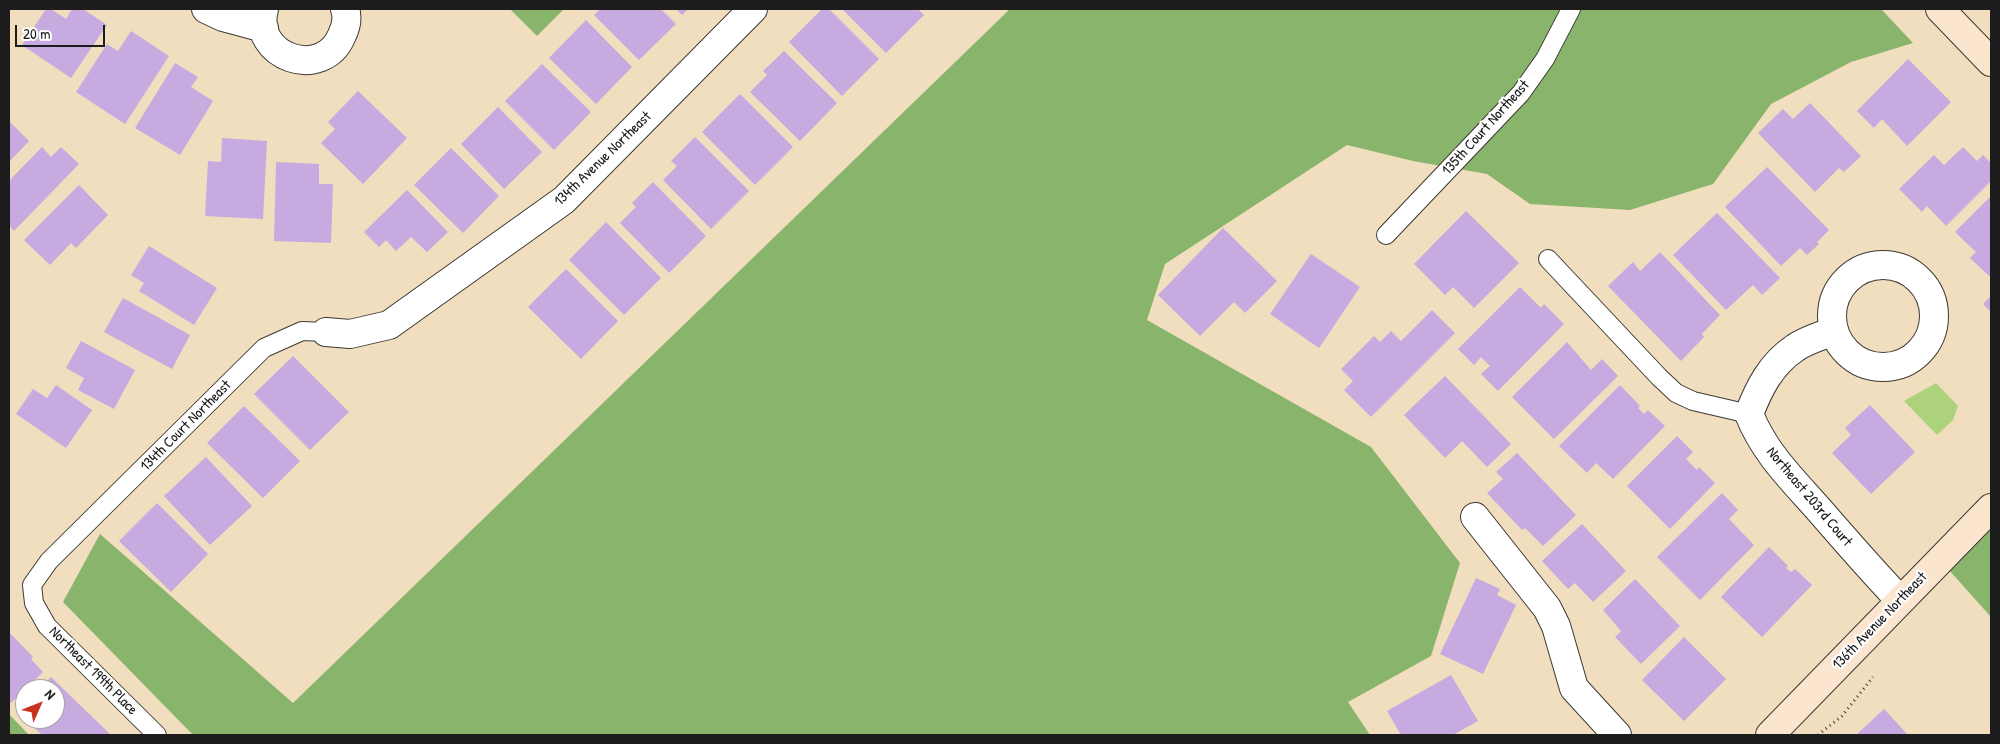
<!DOCTYPE html>
<style>
body{margin:0}
#map{position:relative;width:2000px;height:744px;overflow:hidden;background:#f0debe;font-family:"Patrick Hand",sans-serif}
canvas{display:block}
.frame{position:absolute;inset:0;border:10px solid #1c1c1c;pointer-events:none}
.north{position:absolute;left:15px;top:679px;width:50px;height:50px;box-sizing:border-box;background:#fff;border:1px solid #a4a4a4;border-radius:50%;rotate:46deg;font-size:14px;font-weight:700;line-height:20px;text-align:center;color:#1c1c1c}
.north::after{content:'';display:block;margin:auto;width:18px;height:22px;background:#c8321e;clip-path:polygon(50% 0,100% 100%,50% 72%,0 100%)}
.scale{position:absolute;left:15px;top:25px;width:90px;height:22px;box-sizing:border-box;border:2px solid #1c1c1c;border-top:0;padding-left:6px;font-size:15px;line-height:18px;white-space:nowrap;color:#1c1c1c;-webkit-text-stroke:4px #fff;paint-order:stroke}
</style>
<div id="map">
<canvas width="2000" height="744"></canvas>
<div class="frame"></div>
<div class="north">N</div>
<div class="scale">20 m</div>
</div>
<script>
const c = document.querySelector('canvas').getContext('2d');
c.lineJoin = 'round';
function paint(path, color) {
  c.fillStyle = color;
  c.fill(path, 'evenodd');
}
function stroke(path, color, width, dash) {
  c.strokeStyle = color;
  c.lineWidth = width;
  c.lineCap = dash ? 'butt' : 'round';
  c.setLineDash(dash || []);
  c.stroke(path);
}
function drawText(font, color, halo, rows, align = 'center') {
  c.font = font + ' "Patrick Hand",sans-serif';
  c.lineWidth = 4.5;
  c.setLineDash([]);
  c.textBaseline = 'middle';
  c.strokeStyle = halo;
  c.fillStyle = color;
  for (const [text, x, y, turn = 0] of rows) {
    c.save();
    c.translate(x, y);
    c.rotate((+turn || 0) * Math.PI / 180);
    c.textAlign = isNaN(turn) ? turn : align;
    if (halo) c.strokeText(text, 0, 0);
    c.fillText(text, 0, 0);
    c.restore();
  }
}
paint(new Path2D(`
 M1936,383L1958,406L1953,420L1937,435L1904,401Z`), '#acd27c');
paint(new Path2D(`
 M510,9H564L537,36Z
 M1010,9H1881L1913,43L1851,62L1771,104L1713,184L1630,210L1530,204L1487,174L1413,161L1347,145L1165,264L1147,320L1371,447L1460,563L1431,656L1348,702L1370,735H193L63,602L100,534L293,703Z
 M1991,529V617L1949,570Z
 M9,714L29,735H9Z`), '#89b46c');
paint(new Path2D(`
 M46,9H51L66,19L72,9H83L107,25L71,78L22,45Z
 M600,9H661L676,24L639,60L594,15Z
 M676,9H688L682,15Z
 M822,9H829L879,59L842,96L789,42Z
 M842,9H918L924,15L886,53Z
 M586,20L632,67L596,104L549,58Z
 M131,31L169,56L125,124L76,92L107,44L118,51Z
 M784,51L837,103L800,141L750,92L767,75L763,71Z
 M1908,59L1951,102L1907,146L1882,119L1874,128L1857,111Z
 M175,63L198,77L191,87L213,101L180,155L135,128Z
 M542,64L591,112L554,150L505,101Z
 M358,91L407,138L363,184L321,143L335,129L328,122Z
 M740,94L793,147L755,185L702,132Z
 M1810,103L1861,156L1844,172L1839,168L1815,192L1758,133L1783,109L1793,119Z
 M498,107L542,152L504,189L461,144Z
 M9,121L29,141L9,162Z
 M695,137L749,191L711,229L663,180L677,166L671,161Z
 M222,138L267,141L263,219L205,216L208,161L221,162Z
 M42,147L51,157L61,147L79,164L14,231L9,225V181Z
 M1963,147L1977,161L1983,155L1991,163V181L1946,226L1927,206L1922,212L1899,189L1934,155L1944,165Z
 M451,148L499,196L463,233L414,185Z
 M276,162L319,164V184H333L331,243L274,241Z
 M1767,167L1829,230L1817,242L1819,244L1807,255L1800,248L1781,266L1725,207Z
 M653,182L706,236L669,273L620,223L636,207L632,203Z
 M79,185L108,215L76,248L71,243L50,265L24,240Z
 M407,190L448,232L427,252L411,237L396,251L386,240L379,247L364,232Z
 M1991,196V276H1989L1970,258L1976,252L1955,232Z
 M1466,211L1519,263L1474,308L1453,287L1445,295L1414,264Z
 M1717,213L1780,278L1762,295L1753,285L1726,310L1673,255Z
 M606,222L661,278L624,315L569,260Z
 M1223,228L1277,281L1245,313L1234,302L1200,336L1158,295Z
 M149,246L217,288L194,325L139,291L144,283L131,275Z
 M1660,252L1720,315L1702,334L1704,337L1681,361L1608,286L1633,262L1640,271Z
 M1311,254L1360,287L1319,348L1270,314Z
 M566,269L618,321L581,359L528,307Z
 M1520,287L1541,308L1544,304L1564,324L1498,391L1481,374L1490,366L1481,357L1474,365L1458,349Z
 M1991,296V312L1983,304Z
 M123,298L190,335L172,369L104,332Z
 M1432,310L1455,333L1371,417L1344,390L1353,381L1341,369L1374,336L1380,342L1391,331L1401,341Z
 M81,341L135,370L114,409L78,390L84,378L66,368Z
 M1567,342L1591,370L1602,359L1618,376L1554,439L1512,397Z
 M293,356L349,412L310,450L254,394Z
 M1445,376L1511,444L1487,467L1462,441L1445,458L1404,415Z
 M56,385L92,410L66,448L16,414L33,389L47,398Z
 M1620,385L1640,406L1638,408L1644,414L1648,410L1665,426L1613,479L1596,463L1587,473L1559,446Z
 M1870,405L1915,452L1871,494L1832,453L1851,435L1845,428Z
 M244,406L300,461L263,498L207,443Z
 M1677,436L1693,452L1686,459L1697,470L1699,467L1715,483L1670,529L1627,486Z
 M1517,453L1576,515L1543,546L1525,528L1522,530L1487,493L1503,479L1496,472Z
 M206,457L252,506L210,545L164,496Z
 M1722,493L1738,510L1729,519L1754,545L1700,600L1657,557Z
 M157,503L208,554L171,592L119,541Z
 M1582,524L1626,571L1593,602L1575,583L1568,589L1542,561Z
 M1769,547L1788,566L1786,568L1791,572L1795,569L1812,585L1762,637L1721,597Z
 M1476,578L1500,589L1497,595L1516,605L1483,674L1440,654Z
 M1635,579L1680,626L1641,664L1615,637L1621,631L1603,610Z
 M9,632L33,657L31,659L43,672L11,703L9,701Z
 M1684,637L1726,679L1684,721L1642,680Z
 M1451,675L1478,721L1453,735H1401L1387,711Z
 M51,677L111,735H42L17,712L25,704V719H55V689H39Z
 M1884,709L1908,735H1856Z`), '#c6aae0');
const lane = new Path2D(`
 M1386,235L1521,93L1545,59L1571,9
 M1548,259L1659,377L1676,393L1693,401L1749,414
 M157,735L47,626L34,603L32,585L49,561L264,348L302,331L326,332`);
const street = new Path2D(`
 M206,9L223,17L264,28
 M264,9C251,57 323,82 342,35C346,27 348,18 345,9
 M1832 316a51 51 0 1 1 102 0a51 51 0 1 1-102 0Z
 M1834,331C1821,336 1806,340 1795,348C1771,364 1759,388 1749,414C1765,454 1793,480 1821,512C1847,542 1873,572 1900,600
 M326,332L350,334L389,325L564,200L753,9
 M1475,517L1547,608L1556,626L1574,688L1617,735`);
const secondary = new Path2D(`
 M1940,9L1991,62
 M1770,735L1991,508`);
stroke(lane, '#3c3934', 20);
stroke(street, '#3c3934', 30);
stroke(secondary, '#3c3934', 30);
stroke(new Path2D(`
 M1818,735L1842,716L1873,677`), '#3c3934', 3, [1, 4]);
stroke(lane, '#fff', 18);
stroke(street, '#fff', 28);
stroke(secondary, '#fbe5cf', 28);
drawText('15px', '#1c1c1c', '#fff', [
 ["135th Court Northeast",1486,128,-48],
 ["134th Avenue Northeast",603,159,-44],
 ["134th Court Northeast",186,426,-45],
 ["Northeast 203rd Court",1809,497,50],
 ["136th Avenue Northeast",1880,621,-46],
 ["Northeast 199th Place",93,671,45]
]);
</script>
